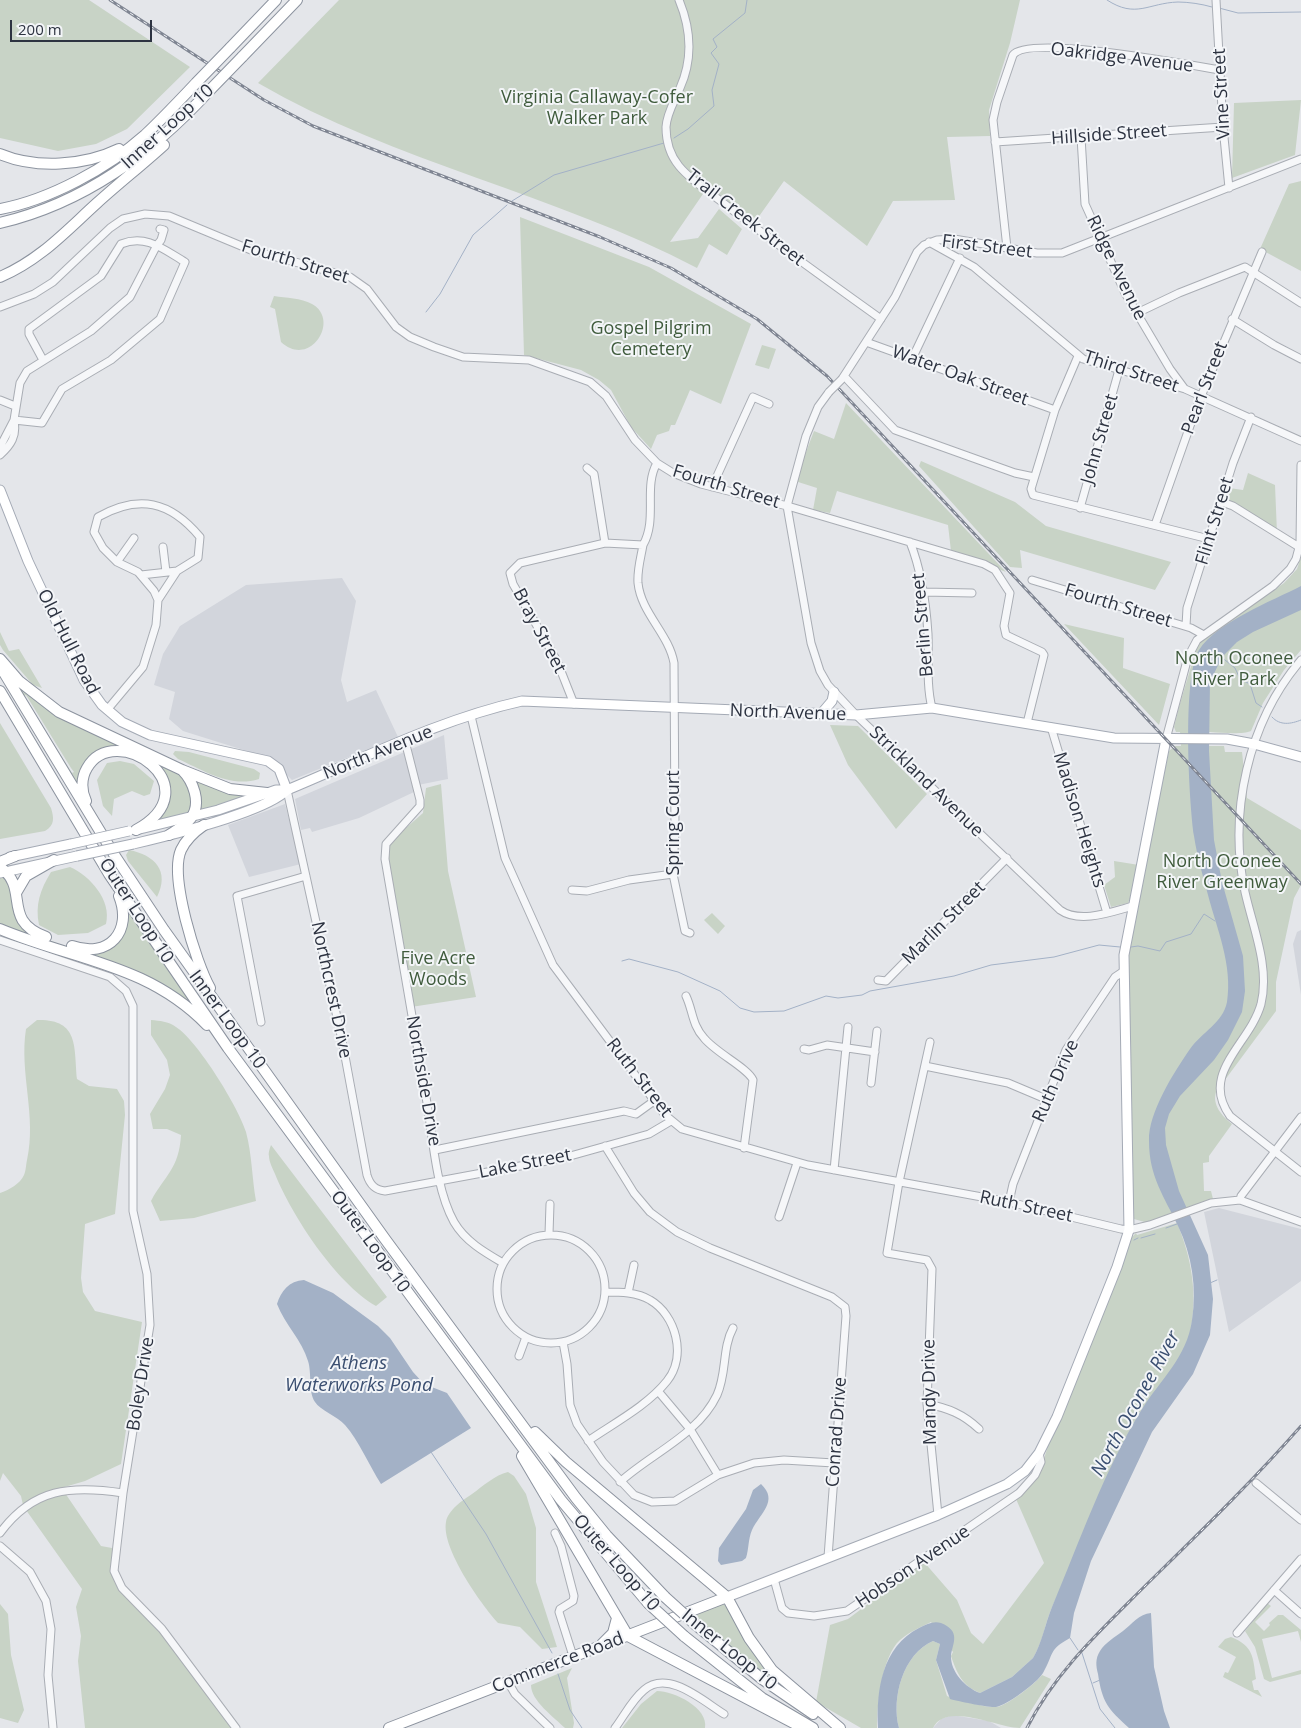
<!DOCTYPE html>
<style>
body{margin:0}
#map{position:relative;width:1301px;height:1728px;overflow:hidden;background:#e4e6ea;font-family:"Open Sans",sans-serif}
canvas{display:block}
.scale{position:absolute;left:10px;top:20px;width:142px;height:22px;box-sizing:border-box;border:2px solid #2d3341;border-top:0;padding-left:6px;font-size:15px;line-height:18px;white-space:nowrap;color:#2d3341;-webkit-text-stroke:4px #f3f5f8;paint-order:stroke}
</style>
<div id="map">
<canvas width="1301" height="1728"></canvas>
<div class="scale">200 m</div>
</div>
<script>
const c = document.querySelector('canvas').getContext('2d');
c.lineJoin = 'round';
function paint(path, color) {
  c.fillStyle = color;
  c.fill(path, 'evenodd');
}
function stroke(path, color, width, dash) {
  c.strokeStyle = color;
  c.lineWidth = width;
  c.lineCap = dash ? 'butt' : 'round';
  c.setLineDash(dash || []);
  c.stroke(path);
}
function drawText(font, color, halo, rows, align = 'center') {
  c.font = font + ' "Open Sans",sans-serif';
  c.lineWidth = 4;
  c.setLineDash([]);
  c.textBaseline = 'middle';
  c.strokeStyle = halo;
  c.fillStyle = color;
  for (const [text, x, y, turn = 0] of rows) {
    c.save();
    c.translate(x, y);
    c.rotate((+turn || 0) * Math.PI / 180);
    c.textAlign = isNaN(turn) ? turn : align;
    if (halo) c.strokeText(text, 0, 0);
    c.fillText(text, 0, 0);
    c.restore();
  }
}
paint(new Path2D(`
 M342,578L356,601L341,680L347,702L376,690L398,737L292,780L286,774L281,764L269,758L183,731L169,719L175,692L154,685L163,654L180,626L246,585Z
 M444,735L448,779L413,786L414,792L359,818L312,832L310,828L301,830L295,799Z
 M285,804L301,864L249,877L228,825Z
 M1301,930V995L1293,944L1297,932Z
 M1219,1208L1301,1229V1281L1229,1332L1204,1212Z
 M952,1715L989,1721L1001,1728H933L941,1719Z`), '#d2d5dc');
paint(new Path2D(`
 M0,0H89L190,67L127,129L96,144L58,151L0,138Z
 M339,0H1020L1010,43L989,110L990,136L947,137L955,200L893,201L867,246L784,181L755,222L687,170L683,174L705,191L670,242L698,238L719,209L742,229L727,255L709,244L697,268C556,194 396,163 258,83Z
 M1301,100L1295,155L1232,178L1234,103Z
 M1301,181V271L1260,249L1289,184Z
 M520,217L649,267L751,324L721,404L690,390L675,425H671L669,431L657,435L651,449L631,427L611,390L599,380L581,370L524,355Z
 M274,296C286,298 301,298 312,304C341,320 310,369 281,342L275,309L270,307Z
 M762,345L776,349L769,369L755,365Z
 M846,403L1006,572L951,551L948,525L837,491L830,513L813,510L817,488L795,481L814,431L834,439Z
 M921,461L1015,502L1046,526L1171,562L1155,590L1020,550L1022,568L1010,567L919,466Z
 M1248,473L1275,485L1277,533L1226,500L1229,488L1243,490Z
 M1301,557V650L1284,670L1263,703L1251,731C1240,736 1205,731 1190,731L1209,751V746H1224L1225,752H1242L1247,798L1301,830V885L1294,898L1276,982V1011L1216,1092C1212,1105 1222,1116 1232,1124L1209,1156V1162L1203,1163L1204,1191H1211L1213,1199L1148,1223L1134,1219L1133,1216L1127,965L1133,924L1169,751L1175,746H1181L1180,732H1176L1174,727L1179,707L1198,643L1284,583L1297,569Z
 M1064,624L1124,638L1123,668L1170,684L1159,725Z
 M0,632L9,651L19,649L42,688L33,685L3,650L0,645Z
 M13,681L177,770L192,789L190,815L152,823C169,807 176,787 159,767L108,749L80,781L75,783ZM26,695L71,768L74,772L72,773L24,696Z
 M0,723L51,808C54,818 55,825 45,831L0,839Z
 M830,725L858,726L927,794L896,829L848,765Z
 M175,751L189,752L254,769L260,773L259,779C230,788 205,771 178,759L173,754Z
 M120,761L134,764L154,781L150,794L144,796L132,791L114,799L112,816L103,806L97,780L107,763Z
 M190,776L248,795L195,814Z
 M441,784L448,871L476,997L411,1007L388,854L389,843L423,813L426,788Z
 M129,850C155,855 170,871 157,897L128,861L126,855Z
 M1114,861L1139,865L1135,888L1128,903L1111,907L1104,885L1115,877Z
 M70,867C90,876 112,900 106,924L88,933L58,935L39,925C35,905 40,890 51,872Z
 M6,875L34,935L77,950L104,949L126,913H129L192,1002L190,1005L183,1000L0,926V876Z
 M712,913L725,926L718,934L704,920Z
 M37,1020C79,1019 74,1046 77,1079L89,1086L117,1089L124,1101L125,1115L115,1214L85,1224L81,1278L83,1292L95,1311L142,1322L121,1464L85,1481L44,1493L23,1505L21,1496L3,1473L0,1481V1193C9,1190 20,1184 24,1175C26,1171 26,1164 27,1160C37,1116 19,1073 26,1029Z
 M151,1020C160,1021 168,1021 176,1027C197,1040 239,1108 246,1132C252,1154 252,1179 256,1201L194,1218L160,1221L151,1201C165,1175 179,1169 181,1135L167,1129H153L150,1114L165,1089L170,1075L167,1060L151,1035Z
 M271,1145L387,1297L376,1306C336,1283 292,1216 275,1174C273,1169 269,1162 269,1156C268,1153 270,1148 271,1145Z
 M1177,1223C1192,1259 1198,1295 1190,1334C1183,1364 1157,1386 1141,1411C1104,1471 1083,1541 1053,1605C1045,1622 1043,1642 1033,1658L1012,1677L980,1693C962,1686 957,1673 951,1656L953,1652L931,1622C921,1627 909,1632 900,1640C882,1656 877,1704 877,1728H861L816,1702L830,1625L848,1619L924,1562L957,1600L971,1633L983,1644L1044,1563L1016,1499L1038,1477L1049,1443L1130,1239L1136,1233L1137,1235Z
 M508,1472L514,1476L526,1494L536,1528V1582L557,1647L542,1649L520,1627L498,1623C481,1604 441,1548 446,1522C448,1510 463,1500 472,1494C483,1486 495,1475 508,1472Z
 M65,1493L101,1546L112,1548V1572L115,1583L158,1627L232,1728H85L78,1661L81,1636L76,1607L82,1589L26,1510L44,1499Z
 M1267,1603L1271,1606L1255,1622L1264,1631L1270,1625L1269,1623L1278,1615H1283L1301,1630V1642L1298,1631L1262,1639L1272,1678L1301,1670V1674L1270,1682L1264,1679L1255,1647L1245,1631Z
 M0,1604L8,1614L11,1655L24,1710L18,1723L0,1718Z
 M723,1604L727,1606L777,1680L774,1683L699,1623L697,1614Z
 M1231,1637C1254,1646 1253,1658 1256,1679L1252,1681L1254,1690H1258L1262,1697L1223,1677L1225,1672L1228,1673L1236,1657L1218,1647L1225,1639Z
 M933,1641L940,1644L936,1660L947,1696C957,1700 987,1708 997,1707C1008,1705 1035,1684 1042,1675L1051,1679L1020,1728C998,1728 946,1701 933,1728H899C891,1698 903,1654 933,1641Z
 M572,1668L567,1678L574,1723L573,1728H565C554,1717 531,1701 531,1685Z
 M657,1691C674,1691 709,1708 705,1728H622L641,1704Z`), '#c8d3c6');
paint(new Path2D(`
 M1301,586V610L1253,632L1237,642L1222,657L1210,682L1209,751L1214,840L1222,882L1243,956L1245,991L1242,1012L1228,1040L1214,1060L1180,1096L1169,1114L1165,1128L1166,1145L1179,1191L1208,1255L1213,1299L1210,1335L1193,1374L1152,1432L1091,1561L1074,1613L1070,1638C1048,1650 1054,1654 1043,1673C1038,1682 1006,1706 996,1707C989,1708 958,1701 950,1699L936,1660L940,1644L933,1641C903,1654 891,1698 899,1728H878C876,1690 882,1647 919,1628C927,1624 933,1621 941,1623C961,1631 953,1643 951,1655C950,1672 966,1688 980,1693L1012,1677L1033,1658C1042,1643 1045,1624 1052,1607C1080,1541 1104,1470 1142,1409C1161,1379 1187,1357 1192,1320C1197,1288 1192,1255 1178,1226C1164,1196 1149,1177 1149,1141C1148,1113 1174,1072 1190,1049C1202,1032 1223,1023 1227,1002C1233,966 1217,929 1208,895C1203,876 1197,856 1194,836C1189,802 1182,676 1199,650C1217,622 1272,601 1301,586Z
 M304,1280L333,1293L378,1326L390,1338L413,1372L424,1384L447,1393L471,1428L381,1484C369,1465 359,1441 345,1425C337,1416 320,1410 315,1402C308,1392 312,1373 308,1361C302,1340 285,1325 277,1304C281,1291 289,1281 304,1280Z
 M761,1484C779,1501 760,1513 752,1530C748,1539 749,1549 746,1558L742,1561L721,1565L718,1561L719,1548L746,1509L753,1490Z
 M1151,1613L1154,1667L1164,1711L1170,1728H1129C1108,1709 1102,1702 1098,1674C1096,1666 1095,1659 1100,1651C1105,1643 1115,1637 1123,1631C1132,1624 1139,1614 1151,1613Z`), '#a3b1c6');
stroke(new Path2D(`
 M1107,0C1136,19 1148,3 1178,2C1188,2 1202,4 1212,7
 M1219,8L1238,13L1301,12
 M674,138L688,129L714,106L712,90L719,64L711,53L717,47L713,39L745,13L747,0
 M512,201L554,175L664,143
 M426,312L440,294L473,235L507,205
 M1220,656L1235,668L1240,679L1250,684L1256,703L1262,707
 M1272,717C1280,726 1291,724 1301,720
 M1131,947L1138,946L1160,951L1166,942L1191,934L1204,914L1215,921
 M622,961L629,959L678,972L720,991L740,1008L754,1012L784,1011L826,996L838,998L862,995L870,991L954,976L991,965L1054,957L1099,945L1120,947
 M1166,1228L1177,1224
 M1141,1238L1155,1234
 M1134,1240L1138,1238
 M1210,1283L1217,1280
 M431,1452L486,1534L552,1653
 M1070,1638L1078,1650
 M1082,1653L1100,1709L1115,1728
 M558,1674L570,1710L582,1728
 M1093,1683L1100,1680`), '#a3b1c6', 1);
const minor = new Path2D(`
 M679,0C691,29 693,59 680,88C675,101 667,112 666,127C666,141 670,155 679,166C693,183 714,195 731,209C780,247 831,283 881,319
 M1216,0L1223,127L1229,188
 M1081,137L1085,204L1125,293L1170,369L1184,388
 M995,142L1223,127
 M929,242L974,267L1083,359L1185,389L1301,441
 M1007,248L993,120L997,102L1013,55C1027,34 1190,65 1220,70
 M0,307L34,294L53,282L110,228L123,219L145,214L169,216L251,250L350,277L367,289L396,327L410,337L434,347L463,357L529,360L590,382L606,396L635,440L657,463L673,473L701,484L791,507L984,564L995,570L1010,593L1004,626L1006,635L1042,652L1044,655L1027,723
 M1137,313L1179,293L1245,267L1301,303
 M1232,319L1274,345L1301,359
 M866,342L1055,410
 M1078,356L1055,410L1031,489L1033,495L1209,539
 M912,359L960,258
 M844,376L895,430L1015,473L1034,477
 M842,379L895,297L917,252L924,245L937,240L954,239L1037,253H1062L1301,159
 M829,392L818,407L806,436L787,506L811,643L820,671L828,685L856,715L1060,910C1080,924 1111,912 1133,906
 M0,400L15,406
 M14,420L42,423L62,389L111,360L160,319L185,262C163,249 146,234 121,244L101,276L29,329V334L43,360
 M0,447L14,420L20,383L27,371L91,331L130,297L157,245L161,240L164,230L160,229
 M0,455C11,445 17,436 14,421
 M587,468L594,474L605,543
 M712,487L753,397L769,404
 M1222,502L1233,506L1299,547
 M1080,508L1119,370
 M1155,525L1197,406L1262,252
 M910,542C922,572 926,602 928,634C929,659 926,684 932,708
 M643,545C641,557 637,570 638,583C641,613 669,634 674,663L675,830L673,874L685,931L690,933
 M163,547L166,572
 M117,562L134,538
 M141,575L177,571
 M1032,580L1191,628L1202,634
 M924,592L972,593
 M1186,626L1187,608L1233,463L1251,417
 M1301,660C1248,722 1228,813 1245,892C1253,928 1270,967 1261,1004C1250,1044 1199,1073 1230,1116L1301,1172
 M574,704L557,661L513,584L510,573L520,563L605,543L643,545C658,519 643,487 657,463
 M107,710L143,667L156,625L158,600L177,571L198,558L200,537C170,501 139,494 98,517L94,532L103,548L117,562L138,572L154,591L158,600
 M471,716L505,858L553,965L665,1115L682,1129L808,1165L1009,1202L1121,1229L1129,1230L1150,1225L1211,1203L1240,1200L1301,1222
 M1051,727L1107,913
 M1166,739L1188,657L1197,640L1273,586L1290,569L1296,559L1300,544L1301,465
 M405,741L420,800V806L386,844L385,859C399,940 413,1022 427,1103C433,1139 436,1190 454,1222C465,1241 484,1252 503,1263
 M287,790L342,1040L367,1175C370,1185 375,1190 385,1191L563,1158L649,1134L671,1121
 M572,890L587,891L629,880L673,874
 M0,940L110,977L126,991L133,1006V1211L147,1274L150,1325L123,1493L114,1571L122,1588L162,1629L236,1728
 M878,980L886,981L1007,858
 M686,996C693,1011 692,1025 704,1038C716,1053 748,1068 753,1080L744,1148
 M261,1022L237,896L306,876
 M930,1042L899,1182L887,1253L927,1260L932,1269L927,1404L938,1515
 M804,1049L809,1050L827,1045L875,1052
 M925,1066L1008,1083L1046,1099
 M871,1083L877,1031
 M605,1146L634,1193L650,1212L677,1232L710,1248L832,1297L845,1307L846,1316L828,1557
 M435,1150L624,1111L636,1114L654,1101
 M834,1170L848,1027
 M1240,1200L1241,1196L1301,1117
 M1009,1202L1013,1184L1066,1050L1115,977L1124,971
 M779,1217L797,1163
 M549,1234L550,1204
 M497 1289a54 54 0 1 1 108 0a54 54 0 1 1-108 0Z
 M628,1293L634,1265
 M563,1342L567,1364L570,1405L577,1424L603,1462L634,1495L652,1502L675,1501L718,1475L754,1463L784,1460L834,1463
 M519,1356L526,1337
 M658,1391L690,1429L718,1475
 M927,1404C948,1408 963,1414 979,1429
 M588,1441C614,1423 647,1406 667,1381C687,1356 676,1315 650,1300C637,1292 620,1292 605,1292
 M620,1482C652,1453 698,1435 717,1395C727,1373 722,1348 733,1328
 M1256,1483L1301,1520
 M0,1533C33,1488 71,1485 123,1493
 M555,1533L561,1546L574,1596L573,1601L560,1609L559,1612L573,1656
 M0,1546L30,1572L46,1601L51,1629L48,1675L53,1728
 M774,1579L782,1608L788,1613L814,1616L847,1611L1019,1493L1035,1475L1041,1462L1039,1453
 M1274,1590L1301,1614
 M1237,1633L1301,1559
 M508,1682L515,1694L550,1728
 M615,1728C624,1716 632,1700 644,1690C668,1669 703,1701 724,1714`);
const major = new Path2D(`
 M0,490L28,561L84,680L102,705L122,722L150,735L268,761L279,769L287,790
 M821,714L832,701L834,692
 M136,830L218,810L276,790H287
 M133,844C167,836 265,812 287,790C364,758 441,719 522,701L856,715L932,708L1114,738L1227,739L1254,744L1301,757
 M10,857L71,844
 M0,873L77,856
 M727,1597L938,1515L1007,1484L1025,1471L1039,1453L1057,1417L1117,1267L1129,1230L1124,955L1166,739`);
const highway = new Path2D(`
 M230,48L276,0
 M242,57L297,0
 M0,154C36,169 84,166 119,149
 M0,209C49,200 108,168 145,135C163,118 180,100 196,83
 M0,223C84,203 151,154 209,91
 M0,277C40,260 66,231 97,203C119,183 142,165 164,145
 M0,659L19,681L59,712L182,770C193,781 202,803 191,818C186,825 177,830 169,835
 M0,666L115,856L164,930L385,1239L576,1498L607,1536L665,1597
 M0,691L109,874L228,1048L561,1500L648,1603
 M182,770L230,789L267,793
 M86,801C81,791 81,778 87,768C115,719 214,787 136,830
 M204,825C194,832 186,839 181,850C169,877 196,963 210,988
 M0,862L15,856
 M0,867C31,889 0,920 46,937
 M16,893L26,876L54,860
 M0,929C74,960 148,964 207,1025
 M72,946C109,959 133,931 119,896
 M535,1432L566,1462L727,1597L749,1638L772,1670L840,1728
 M522,1456L628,1636L803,1728
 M696,1625L762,1679L813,1714
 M684,1636L762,1698L813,1728
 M602,1644L613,1633L617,1618
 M389,1728L727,1597`);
stroke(minor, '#a9adb4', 9);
stroke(major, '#a4aab5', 11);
stroke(highway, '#8c939f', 12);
stroke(minor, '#f6f7f9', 7);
stroke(major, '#fff', 9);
stroke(highway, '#fff', 10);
const rail = new Path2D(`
 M110,0L264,100L313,126L600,237L671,268L757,319L827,376L1301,884
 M1027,1728C1055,1672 1101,1630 1145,1586C1198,1534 1252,1482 1301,1426`);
stroke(rail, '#7f8592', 3);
stroke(rail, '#f3f5f8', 1, [4]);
const minorBridge = new Path2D(`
 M829,392L842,379`);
const majorBridge = new Path2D(`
 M71,844L129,831
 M77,856L133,844`);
const highwayBridge = new Path2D(`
 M196,83L230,48
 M209,91L242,57
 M665,1597L696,1625
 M648,1603L684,1636`);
stroke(minorBridge, '#a9adb4', 9, []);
stroke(majorBridge, '#a4aab5', 11, []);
stroke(highwayBridge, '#8c939f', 12, []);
stroke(minorBridge, '#f6f7f9', 7);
stroke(majorBridge, '#fff', 9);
stroke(highwayBridge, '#fff', 10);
drawText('18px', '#2d3341', '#f3f5f8', [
 ["Oakridge Avenue",1122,58,7],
 ["Vine Street",1222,94,-93],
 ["Inner Loop 10",168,127,-42],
 ["Hillside Street",1109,135,-4],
 ["Trail Creek Street",745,218,38],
 ["First Street",987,247,7],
 ["Fourth Street",295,262,17],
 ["Ridge Avenue",1116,268,64],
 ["Third Street",1131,372,18],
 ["Water Oak Street",960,376,20],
 ["Pearl Street",1205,388,-69],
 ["John Street",1100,439,-74],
 ["Fourth Street",726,487,17],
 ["Flint Street",1215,521,-73],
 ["Fourth Street",1118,606,17],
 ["Berlin Street",923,625,-95],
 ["Bray Street",539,631,62],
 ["Old Hull Road",68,642,63],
 ["North Avenue",788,713,2],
 ["North Avenue",378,753,-22],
 ["Strickland Avenue",926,782,44],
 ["Madison Heights",1079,820,73],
 ["Spring Court",674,823,-90],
 ["Outer Loop 10",136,911,57],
 ["Marlin Street",944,923,-45],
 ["Northcrest Drive",331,990,78],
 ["Inner Loop 10",227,1020,54],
 ["Ruth Street",639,1078,52],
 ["Northside Drive",423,1081,80],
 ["Ruth Drive",1056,1081,-66],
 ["Lake Street",525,1164,-11],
 ["Ruth Street",1026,1207,12],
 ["Outer Loop 10",370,1242,54],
 ["Boley Drive",141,1384,-81],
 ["Mandy Drive",930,1392,-91],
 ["Conrad Drive",837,1432,-86],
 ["Outer Loop 10",616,1563,49],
 ["Hobson Avenue",913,1567,-34],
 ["Inner Loop 10",729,1650,39],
 ["Commerce Road",558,1663,-21]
]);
drawText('18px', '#3f5b3c', '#f3f5f8', [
 ["Virginia Callaway-Cofer",597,98],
 ["Walker Park",597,119],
 ["Gospel Pilgrim",651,329],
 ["Cemetery",651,350],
 ["North Oconee",1234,659],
 ["River Park",1234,680],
 ["North Oconee",1222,862],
 ["River Greenway",1222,883],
 ["Five Acre",438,959],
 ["Woods",438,980]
]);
drawText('italic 19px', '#3b4f71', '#f3f5f8', [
 ["Athens",359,1364],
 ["Waterworks Pond",359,1386],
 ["North Oconee River",1136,1404,-61]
]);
</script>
